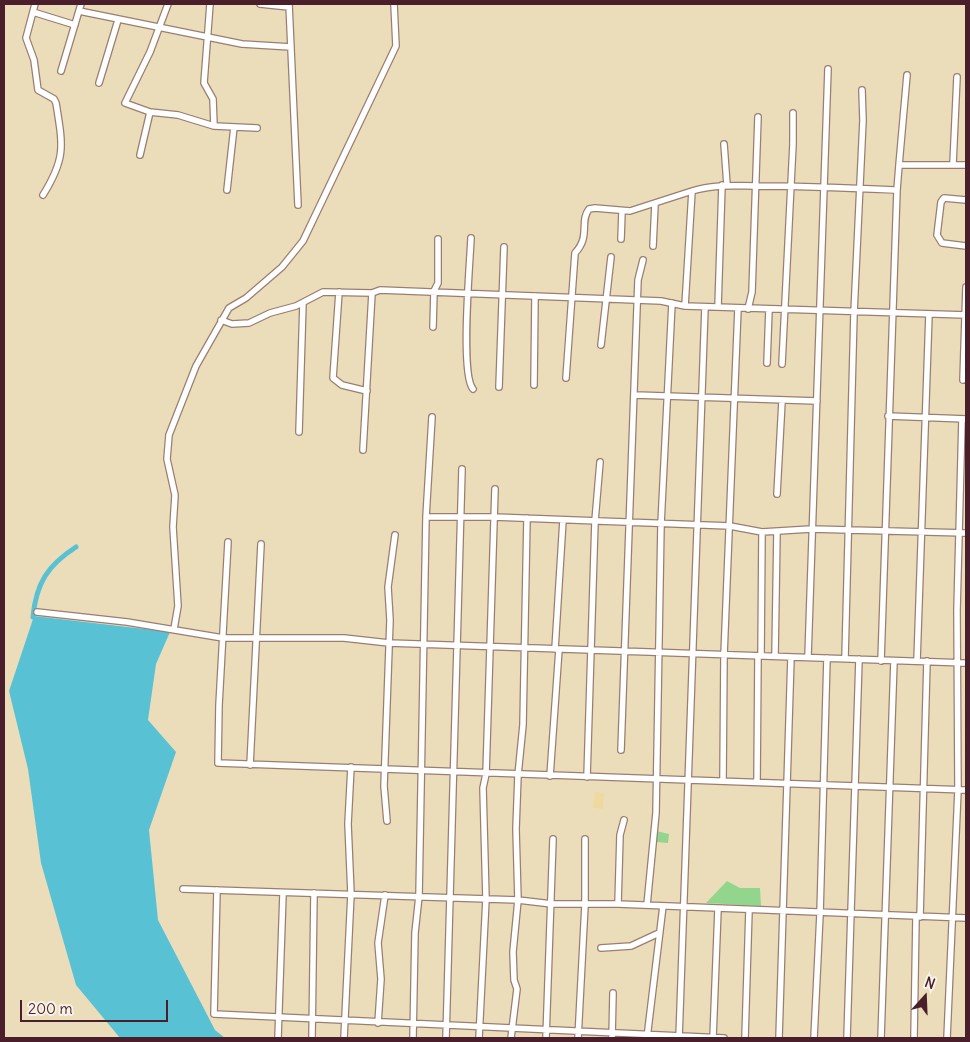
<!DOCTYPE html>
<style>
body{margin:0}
#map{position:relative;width:970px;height:1042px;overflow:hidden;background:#ebddb9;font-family:Delius,sans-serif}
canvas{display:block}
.frame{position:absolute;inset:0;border:5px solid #4a1f2b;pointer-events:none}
.north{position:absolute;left:900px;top:972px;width:50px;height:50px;-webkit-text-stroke:4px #f7f3e8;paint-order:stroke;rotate:20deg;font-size:14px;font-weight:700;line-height:20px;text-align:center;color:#4a1f2b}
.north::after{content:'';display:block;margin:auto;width:18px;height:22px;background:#4a1f2b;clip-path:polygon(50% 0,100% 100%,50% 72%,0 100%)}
.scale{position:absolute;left:20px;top:1000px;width:148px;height:22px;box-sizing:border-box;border:2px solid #4a1f2b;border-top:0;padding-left:6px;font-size:15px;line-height:18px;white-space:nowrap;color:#4a1f2b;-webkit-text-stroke:4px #f7f3e8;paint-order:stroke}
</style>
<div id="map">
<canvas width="970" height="1042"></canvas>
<div class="frame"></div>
<div class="north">N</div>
<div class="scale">200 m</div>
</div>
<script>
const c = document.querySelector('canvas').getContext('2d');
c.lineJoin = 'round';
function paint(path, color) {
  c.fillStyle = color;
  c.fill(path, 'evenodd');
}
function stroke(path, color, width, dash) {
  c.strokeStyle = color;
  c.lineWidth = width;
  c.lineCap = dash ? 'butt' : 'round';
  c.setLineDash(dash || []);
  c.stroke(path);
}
paint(new Path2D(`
 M656,831L669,834L668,843L656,842Z
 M727,881L740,888H760L761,906L706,903Z`), '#92d68e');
paint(new Path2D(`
 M595,792L604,793L603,809L593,808Z`), '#eeda9e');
paint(new Path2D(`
 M34,616L170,632L156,664L148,720L176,752L149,830L158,920L215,1030L225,1038H120L76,985L41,863L28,769L9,691Z`), '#58c2d4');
stroke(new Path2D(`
 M33,617C36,583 48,565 76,547`), '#58c2d4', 5);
const minor = new Path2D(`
 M35,4L26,38L34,60L38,90L54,99L56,103C63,146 66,158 43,195
 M168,4L150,52L125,103L150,112L178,115L214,126L257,128
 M210,4L204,83L213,99L214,126
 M260,4L289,7
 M289,4L298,205
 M79,11L242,44L291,47
 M33,12L75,25
 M61,71L81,4
 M99,83L118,20
 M724,144L727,185
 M140,155L150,112
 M953,164L957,77
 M899,165L907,75
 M227,190L234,127
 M966,200L944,198L941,202L937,235L942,243L966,246
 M471,238C470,263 460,374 473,389
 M621,239L622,211
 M653,246L655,204
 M339,292L333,378L342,385L367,391
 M685,306L692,191C714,184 734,186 757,186C804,186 850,188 897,190L899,165H966
 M718,307L722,185
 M748,309L752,292L758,117
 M221,320L232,324L249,323L270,313L296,306L323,292L372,293L380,290L661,301L685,306L966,315
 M433,327L434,291L438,283V239
 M601,345L611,257
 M767,363L769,309
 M782,364L793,144V113
 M566,378L575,253C591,236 579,222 589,209L595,208L630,211L692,191
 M963,380L966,287
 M534,385L535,296
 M499,387L504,247
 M635,395L817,401
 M888,416L966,419
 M299,432L303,303
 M363,450L372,293
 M777,494L782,401
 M426,517L432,417
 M228,542L219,705L218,763L966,790
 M37,612L127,622L223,638H344L389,643L966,663
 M174,629L178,606L173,527L175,495L167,459L169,435L196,366L229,308L246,298L282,267L303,241L396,46L394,4
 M555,649L563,520
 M761,656L762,532
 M775,656L777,532
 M808,657L828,69
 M845,658L854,313L863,120L862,90
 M881,661L897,190
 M917,661L929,314
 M621,750L638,280L643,260
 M250,765L261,544
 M550,776L559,649
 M587,777L595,521L600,462
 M723,781L724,655L738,308
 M757,782L758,656
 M387,821L384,786L390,620L388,587L395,535
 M183,889L518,900L552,904H618L966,918
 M217,890L214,1014L724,1038
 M618,904L620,835L624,820
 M647,905L656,813L661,524L672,303
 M920,917L927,661
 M601,948L631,946L659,933
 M378,1023L381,979L378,943L385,895
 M278,1038L283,894
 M312,1038L314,893
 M344,1038L351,894L348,824L351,767
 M413,1038L415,933L419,896L426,517H494L730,526L762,532L811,529L966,533
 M446,1038L462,469
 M479,1038L486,899L483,788L486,774L495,489
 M511,1038L517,989L514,980L513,952L518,900L516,829L518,775L523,725L527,518
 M546,1038L553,839
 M578,1038L585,905V839
 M612,1038L613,993
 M647,1038L663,906
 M679,1038L705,307
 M713,1038L718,909
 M745,1038L749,910
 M779,1038L791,657
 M814,1038L820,914L827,658
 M847,1038L859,659
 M881,1038L894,661
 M914,1038L916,917
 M947,1038L958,790L957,610L962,419`);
stroke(minor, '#9a7e72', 8);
stroke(minor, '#fff', 5.5);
</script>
